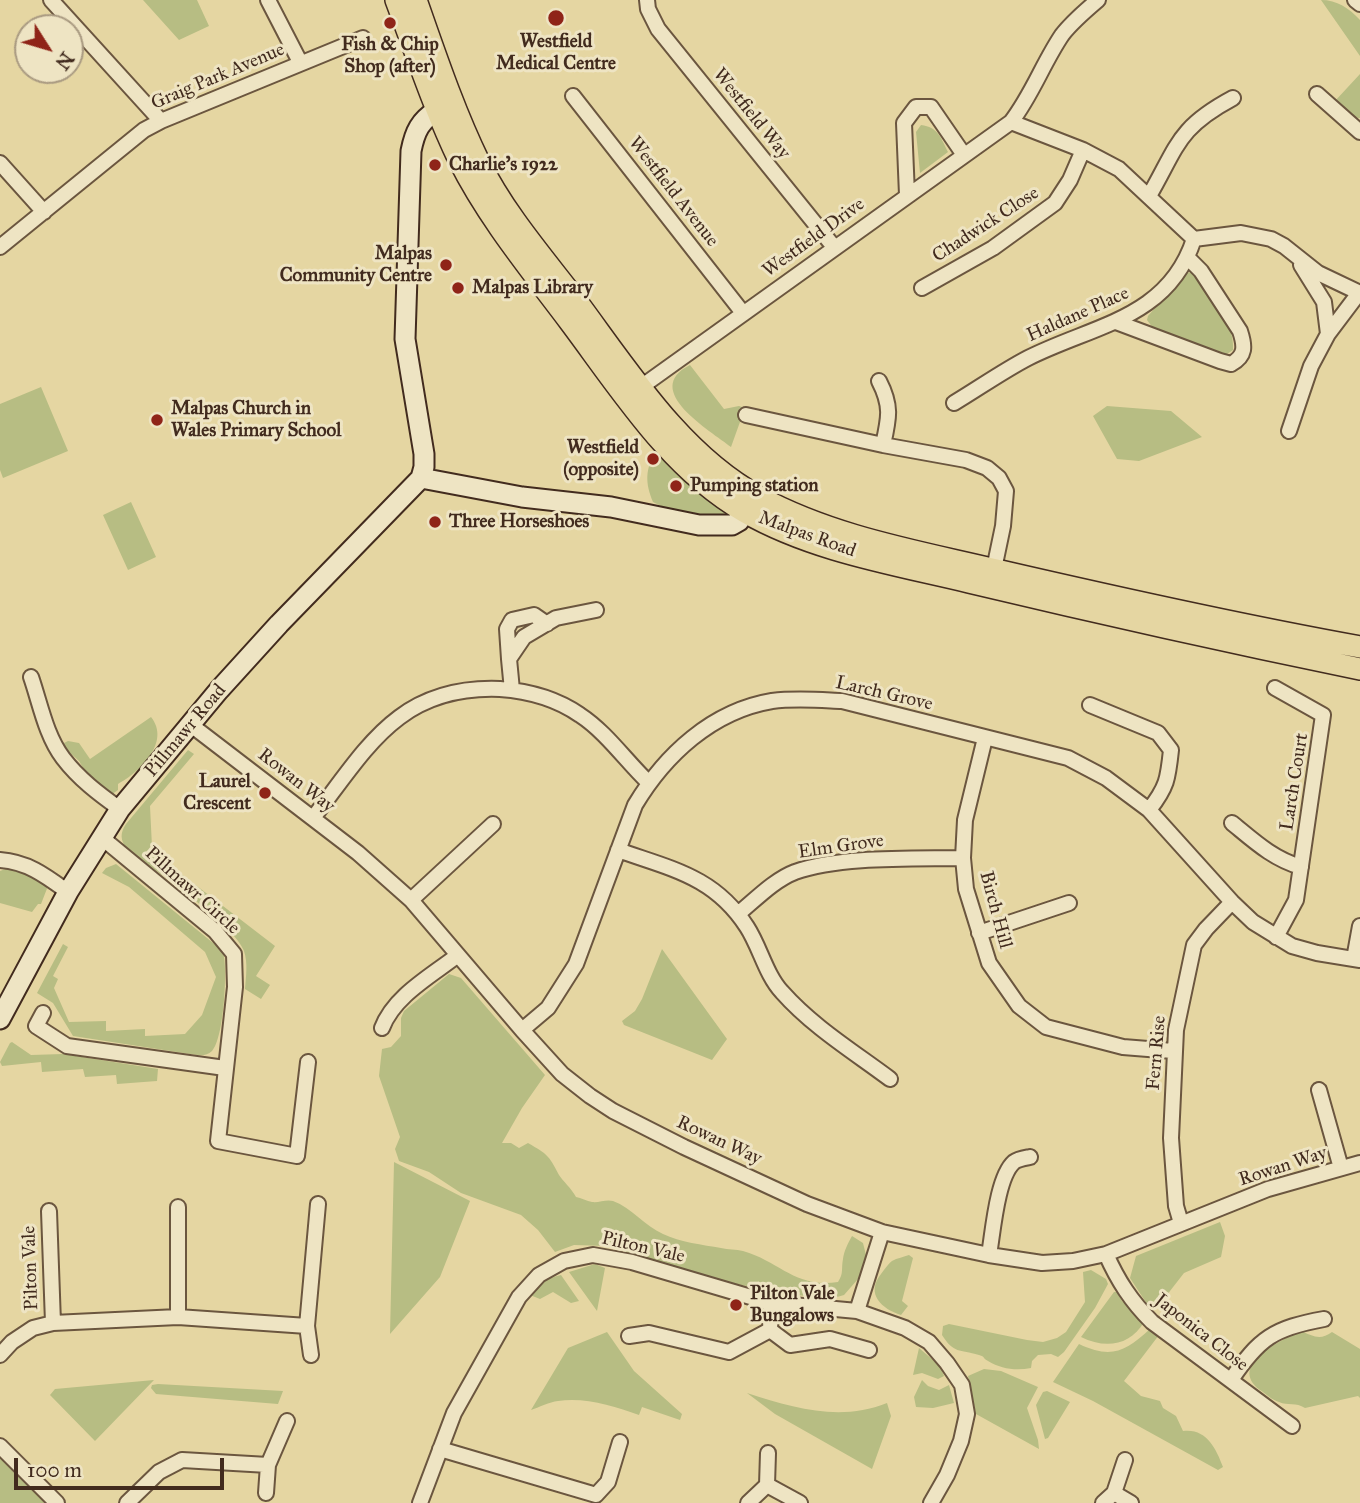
<!DOCTYPE html>
<style>
body{margin:0}
#map{position:relative;width:1360px;height:1503px;overflow:hidden;background:#e5d6a2;font-family:"IM FELL Great Primer",serif}
canvas{display:block}
.north{position:absolute;left:14px;top:14px;width:70px;height:70px;box-sizing:border-box;background:#eee4c3;border:2px solid #a99a81;border-radius:50%;rotate:127deg;font-size:19px;font-weight:700;line-height:28px;text-align:center;color:#422b1e}
.north::after{content:'';display:block;margin:auto;width:24px;height:32px;background:#8f2418;clip-path:polygon(50% 0,100% 100%,50% 72%,0 100%)}
.scale{position:absolute;left:14px;top:1458px;width:210px;height:32px;box-sizing:border-box;border:4px solid #422b1e;border-top:0;padding-left:9px;font-size:21px;line-height:24px;white-space:nowrap;color:#422b1e;-webkit-text-stroke:5px #eee4c3;paint-order:stroke}
</style>
<div id="map">
<canvas width="1360" height="1503"></canvas>
<div class="north">N</div>
<div class="scale">100 m</div>
</div>
<script>
const c = document.querySelector('canvas').getContext('2d');
c.lineJoin = 'round';
function paint(path, color) {
  c.fillStyle = color;
  c.fill(path, 'evenodd');
}
function stroke(path, color, width, dash) {
  c.strokeStyle = color;
  c.lineWidth = width;
  c.lineCap = dash ? 'butt' : 'round';
  c.setLineDash(dash || []);
  c.stroke(path);
}
function drawText(font, color, halo, rows, align = 'center') {
  c.font = font + ' "IM FELL Great Primer",serif';
  c.lineWidth = 6;
  c.setLineDash([]);
  c.textBaseline = 'middle';
  c.strokeStyle = halo;
  c.fillStyle = color;
  for (const [text, x, y, turn = 0] of rows) {
    c.save();
    c.translate(x, y);
    c.rotate((+turn || 0) * Math.PI / 180);
    c.textAlign = isNaN(turn) ? turn : align;
    if (halo) c.strokeText(text, 0, 0);
    c.fillText(text, 0, 0);
    c.restore();
  }
}
paint(new Path2D(`
 M143,0H197L209,26L179,40Z
 M1321,0C1337,0 1349,8 1360,20V56Z
 M1360,74V118H1358L1347,114L1335,101Z
 M921,125C938,127 941,138 948,152L920,173L916,132Z
 M1191,272L1196,274C1211,297 1235,322 1233,350L1227,354H1221L1153,328L1147,320L1148,316L1185,274Z
 M690,365L724,409L739,406L745,408L731,447C711,431 640,390 690,365Z
 M41,387L68,451L3,478L0,470V404Z
 M1107,406L1171,411L1202,437L1139,461L1117,459L1093,416Z
 M656,451L672,470L729,512L728,514L721,518L663,507L653,502C645,483 645,469 656,451Z
 M131,502L156,557L128,570L103,515Z
 M151,717C171,742 140,772 118,784V790L111,795L92,783L79,761L66,749L64,743L68,741L79,743L90,759Z
 M188,750L194,754L150,806L152,847L154,853L275,946L256,976L270,985L261,999L245,989C246,976 248,963 244,951C236,926 152,868 127,849C120,840 120,833 126,824Z
 M116,864L223,951C228,968 224,1039 212,1051C206,1057 198,1055 190,1054L73,1036L53,1003L37,993L63,944L68,947L53,976L58,979L54,988L69,1022L106,1021V1031L145,1029V1036L185,1034L202,1015L216,977L205,952L129,887L102,873L106,868Z
 M8,868L23,870L48,886L41,904H38L32,912L0,903V871Z
 M662,949L727,1039L712,1060L624,1025L622,1021L635,1011L642,999Z
 M449,974L461,978L545,1075L522,1108L502,1143H511L519,1148L528,1143C548,1155 548,1154 559,1175C562,1180 572,1189 576,1197C581,1198 587,1201 592,1202C599,1203 606,1199 613,1201C632,1208 645,1226 663,1234C680,1242 703,1245 721,1248C728,1250 736,1249 743,1251C781,1262 794,1288 838,1282C844,1273 841,1269 843,1259C844,1251 848,1243 852,1236L863,1243L866,1255L863,1269L858,1279L844,1295L830,1299L789,1294L720,1281L607,1246L574,1245L555,1252L538,1230L521,1215L461,1193L429,1172L399,1161L395,1149L400,1137L379,1076L382,1049L391,1047L401,1036V1018L404,1011Z
 M12,1042L31,1055L63,1054L158,1069L157,1081L117,1084L116,1075L85,1077L83,1069L42,1072L41,1062L2,1066L0,1062L10,1043Z
 M394,1162L470,1201L440,1277L390,1334Z
 M1220,1222L1225,1236L1221,1257L1184,1273L1156,1309L1147,1304L1130,1278L1136,1256Z
 M909,1255L913,1258L902,1301L908,1306L901,1315C882,1309 865,1294 881,1274C884,1270 888,1264 892,1261C897,1258 904,1257 909,1255Z
 M595,1264L605,1268L597,1311L569,1272Z
 M1091,1270L1106,1279L1108,1284L1095,1308L1064,1352L1058,1357L1051,1354L1038,1355L1032,1361L1031,1368C1016,1371 1001,1369 988,1361C981,1357 986,1357 979,1355C959,1349 954,1354 942,1335L943,1326L949,1324L1027,1340L1043,1342L1057,1338L1066,1332L1085,1302L1083,1272Z
 M561,1275L579,1301L571,1303L553,1292L540,1299L530,1295C538,1284 548,1278 561,1275Z
 M1114,1292H1117L1122,1301L1144,1322C1130,1346 1105,1349 1081,1337Z
 M1150,1329L1159,1335L1124,1381L1141,1396L1160,1401L1163,1408L1176,1416L1183,1431C1206,1428 1216,1448 1223,1467L1218,1470L1093,1401L1053,1382L1079,1344C1111,1359 1125,1352 1150,1329Z
 M1301,1331C1313,1336 1320,1341 1332,1332L1360,1349V1398L1358,1396L1305,1408C1296,1402 1288,1406 1279,1402C1272,1400 1266,1394 1260,1390C1227,1365 1281,1340 1301,1331Z
 M607,1332L634,1371L682,1414L680,1420L642,1407L639,1415C614,1406 585,1397 558,1401C549,1402 540,1407 531,1410L568,1348Z
 M919,1348L940,1366L944,1376L938,1379L922,1373L913,1375Z
 M984,1369L1001,1371L1038,1387L1027,1408L1038,1440L1039,1449L976,1414L968,1376Z
 M154,1380L95,1441L50,1395L55,1389Z
 M922,1380L928,1386L939,1390L949,1385L954,1403L933,1408L916,1407L914,1397Z
 M158,1384L283,1391L278,1404L156,1394L151,1388L152,1385Z
 M1047,1391L1070,1402L1048,1438L1045,1439L1036,1405L1043,1392Z
 M747,1393C794,1408 840,1422 887,1403L891,1416L872,1469L775,1414Z
 M0,1454L47,1503H0Z`), '#b7bd83');
const street = new Path2D(`
 M51,0L161,121
 M268,0L300,62
 M647,0L648,9L658,29L834,247
 M1355,0L1360,4
 M1317,94L1360,132
 M573,96L743,313
 M1011,122L1083,150L1119,169L1194,239L1241,233L1271,239L1284,246L1318,273L1360,293
 M0,163L44,212
 M907,195L904,123L916,107H931L964,155
 M1149,196C1178,146 1177,128 1233,98
 M0,247L144,130L161,121L363,38
 M1301,265L1324,302L1328,334
 M922,288L993,248L1055,203L1070,180L1083,150
 M1116,322L1220,361L1231,364C1246,356 1245,346 1240,331L1201,271L1188,258
 M879,381C892,406 889,418 883,445
 M641,387L1011,122C1032,95 1043,63 1062,35C1072,22 1085,11 1098,0
 M954,403C979,388 1003,371 1028,358C1093,325 1168,319 1194,239
 M746,415L883,445L966,460L987,468L999,478L1006,491L1003,526L994,569
 M1289,431L1311,366L1328,334L1359,293
 M509,659L507,629L512,620L534,615L547,624
 M31,677C40,703 46,736 63,758C79,779 99,794 120,809
 M1275,688L1323,715L1296,900L1276,937
 M512,690L509,659L524,637L556,618L596,610
 M1090,705L1158,733L1171,750C1168,779 1167,787 1149,810
 M191,725L358,853L411,900L522,1030L562,1074L590,1096L613,1111L684,1147L807,1204L882,1232L989,1255L1042,1263L1073,1261L1106,1254L1268,1189L1360,1163
 M985,738L965,820L963,858L966,889L989,963L1019,1006L1046,1027L1123,1047L1173,1051
 M313,818C367,748 399,685 500,689C528,691 557,699 580,715C606,732 626,761 648,782
 M1232,823C1254,841 1273,859 1301,867
 M101,837L215,931L234,954L235,987L218,1141L297,1156L308,1062
 M618,850C671,869 714,876 747,927C760,947 766,975 782,992C813,1027 854,1052 890,1079
 M0,860C28,862 46,876 68,892
 M411,900L493,824
 M738,914C755,900 774,880 795,872C840,856 914,859 963,858
 M979,933L1069,903
 M1354,959L1360,926
 M43,1013L36,1026L67,1046L225,1068
 M382,1028C394,996 431,976 458,955
 M522,1030L548,1008L576,964L635,805C665,755 712,711 772,701C796,698 819,700 842,701L1068,758L1106,778L1149,810L1232,902L1253,922L1292,946L1317,953L1360,960
 M1319,1090L1341,1168
 M49,1211L53,1323
 M1181,1223L1176,1206L1171,1138L1176,1030L1194,945L1206,929L1232,902
 M1106,1254C1118,1281 1131,1301 1152,1322L1292,1426
 M989,1255C993,1232 997,1177 1014,1162C1018,1159 1025,1158 1030,1157
 M857,1311L882,1232
 M178,1317V1207
 M770,1330L790,1345L830,1339L869,1350
 M629,1336L649,1333L729,1352L770,1330L771,1303
 M0,1355L12,1342L33,1328L53,1323L178,1317L307,1326
 M311,1355L307,1326L318,1204
 M1231,1380C1259,1338 1274,1328 1324,1319
 M0,1446L57,1503
 M440,1449L596,1495L608,1482L620,1442
 M767,1485L800,1503
 M266,1493L268,1465L287,1421
 M1114,1493L1131,1503
 M127,1503L159,1472L182,1460L268,1465
 M420,1503L454,1413L519,1297L539,1275L564,1261L593,1255L632,1262L771,1303L857,1311L905,1328L929,1342L947,1363L962,1385L967,1414L961,1441L947,1475L931,1503
 M748,1503L767,1485L768,1453
 M1103,1503L1114,1493L1125,1460`);
const secondary = new Path2D(`
 M421,478L522,497L611,507L699,525H732L739,521L745,512
 M0,1019L68,892L120,809L219,690L279,624L421,478L424,467V454L405,339L411,151C415,131 420,121 437,110`);
const primary = new Path2D(`
 M396,0C416,53 434,108 459,160C488,218 531,270 570,322C621,390 670,469 745,512C813,551 894,564 969,582C1099,613 1229,642 1360,669
 M416,0C435,54 454,111 479,162C504,212 541,255 575,299C628,370 680,454 759,497C833,537 916,551 996,570C1117,598 1238,625 1360,647`);
stroke(street, '#6b563f', 18);
stroke(secondary, '#422b1e', 23);
stroke(primary, '#422b1e', 24);
stroke(street, '#eee4c3', 14);
stroke(secondary, '#eee4c3', 19);
stroke(primary, '#e5d6a2', 21);
for (const [x, y, r, color] of [
 [556,18,9,"#8f2418"],
 [390,23,7,"#8f2418"],
 [435,165,7,"#8f2418"],
 [446,265,7,"#8f2418"],
 [458,288,7,"#8f2418"],
 [157,420,7,"#8f2418"],
 [653,459,7,"#8f2418"],
 [676,486,7,"#8f2418"],
 [435,522,7,"#8f2418"],
 [265,793,7,"#8f2418"],
 [736,1305,7,"#8f2418"]
]) {
  const dot = new Path2D();
  dot.arc(x, y, r, 0, 2 * Math.PI);
  c.fillStyle = color;
  c.fill(dot);
  stroke(dot, '#eee4c3', 2.5);
}
drawText('bold 19px', '#422b1e', '#eee4c3', [
 ["Westfield",556,42,"center"],
 ["Medical Centre",556,64,"center"],
 ["Fish & Chip",390,45,"center"],
 ["Shop (after)",390,67,"center"],
 ["Charlie's 1922",449,165],
 ["Malpas",432,254,"right"],
 ["Community Centre",432,276,"right"],
 ["Malpas Library",472,288],
 ["Malpas Church in",171,409],
 ["Wales Primary School",171,431],
 ["Westfield",639,448,"right"],
 ["(opposite)",639,470,"right"],
 ["Pumping station",690,486],
 ["Three Horseshoes",449,522],
 ["Laurel",251,782,"right"],
 ["Crescent",251,804,"right"],
 ["Pilton Vale",750,1294],
 ["Bungalows",750,1316]
], 'left');
drawText('19px', '#422b1e', '#eee4c3', [
 ["Graig Park Avenue",218,77,-23],
 ["Westfield Way",751,114,51],
 ["Westfield Avenue",673,192,52],
 ["Chadwick Close",986,225,-33],
 ["Westfield Drive",814,238,-36],
 ["Haldane Place",1078,315,-24],
 ["Malpas Road",807,535,20],
 ["Larch Grove",884,694,13],
 ["Pillmawr Road",186,731,-50],
 ["Rowan Way",296,781,38],
 ["Larch Court",1295,782,-81],
 ["Elm Grove",841,847,-8],
 ["Pillmawr Circle",192,891,42],
 ["Birch Hill",995,910,75],
 ["Fern Rise",1157,1053,-85],
 ["Rowan Way",719,1141,25],
 ["Rowan Way",1283,1167,-18],
 ["Pilton Vale",643,1248,13],
 ["Pilton Vale",31,1268,-92],
 ["Japonica Close",1201,1333,38]
]);
</script>
